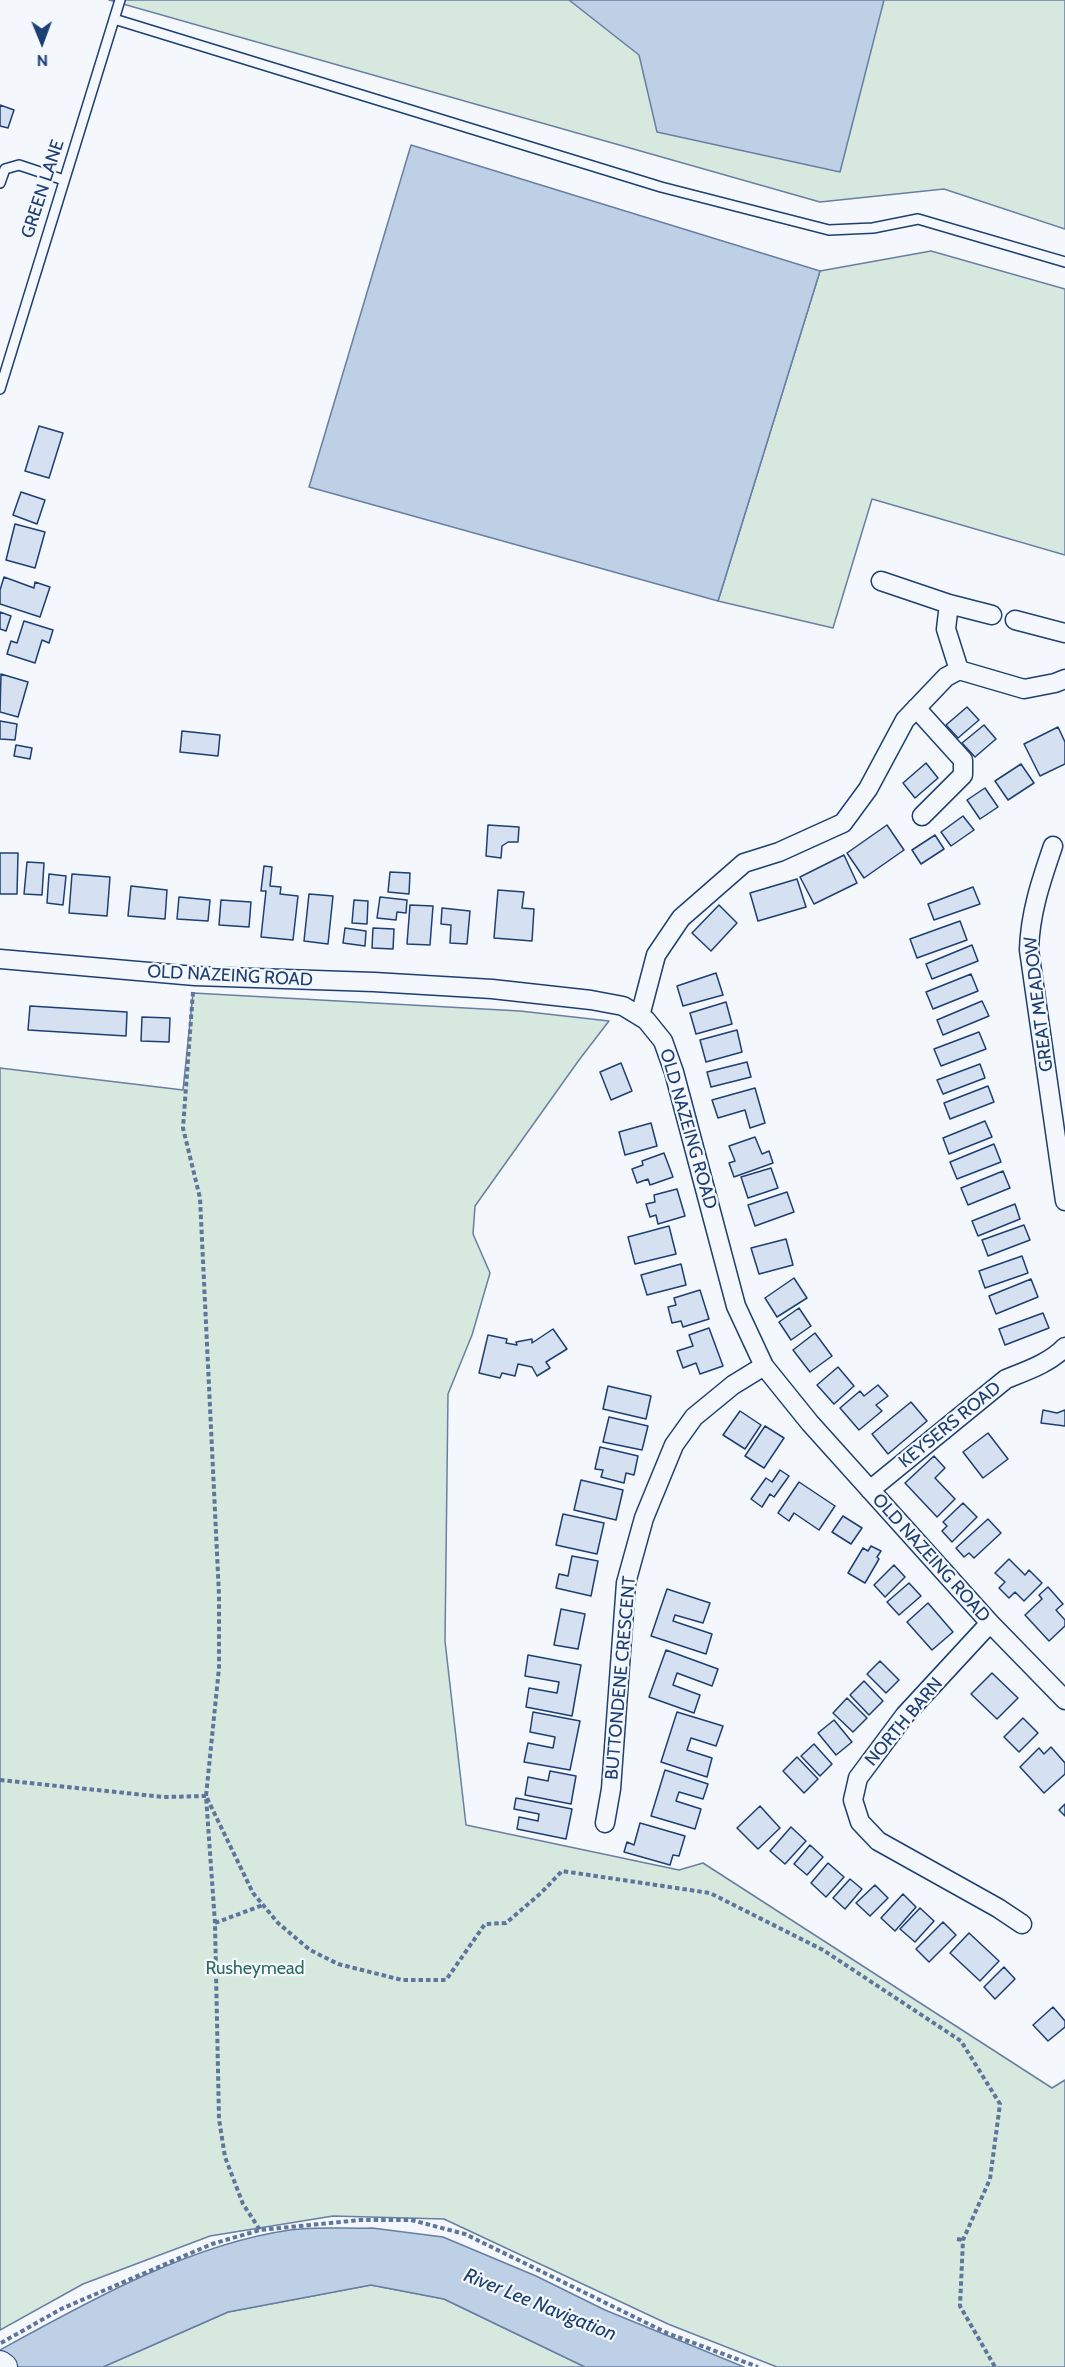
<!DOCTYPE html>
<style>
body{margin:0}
#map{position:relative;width:1065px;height:2367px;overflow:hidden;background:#f4f7fb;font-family:Cabin,sans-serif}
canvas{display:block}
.north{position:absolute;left:12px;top:12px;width:60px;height:60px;-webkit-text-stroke:4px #f4f7fb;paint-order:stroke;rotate:179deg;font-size:16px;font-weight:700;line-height:24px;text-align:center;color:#1d3f73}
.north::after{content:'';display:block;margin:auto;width:21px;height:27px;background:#1d3f73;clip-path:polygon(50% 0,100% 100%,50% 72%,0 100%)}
</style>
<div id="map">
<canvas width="1065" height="2367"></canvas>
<div class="north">N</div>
</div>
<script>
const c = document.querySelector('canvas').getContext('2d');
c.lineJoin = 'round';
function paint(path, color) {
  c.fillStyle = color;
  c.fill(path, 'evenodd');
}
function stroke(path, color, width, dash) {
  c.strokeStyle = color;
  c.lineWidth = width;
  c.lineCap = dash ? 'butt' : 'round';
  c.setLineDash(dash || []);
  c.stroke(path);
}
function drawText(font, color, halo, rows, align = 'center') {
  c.font = font + ' Cabin,sans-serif';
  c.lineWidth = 4.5;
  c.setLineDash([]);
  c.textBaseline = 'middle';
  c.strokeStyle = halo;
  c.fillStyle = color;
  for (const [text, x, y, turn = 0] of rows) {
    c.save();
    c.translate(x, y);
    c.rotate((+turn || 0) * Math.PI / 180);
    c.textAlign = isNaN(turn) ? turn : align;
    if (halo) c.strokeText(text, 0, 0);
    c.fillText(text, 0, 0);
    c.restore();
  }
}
const green = new Path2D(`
 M109,0H1065V229L944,189L820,202Z
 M931,251L1065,289V555L872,499L833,628L718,601L820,271Z
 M193,993L520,1011L609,1021L579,1060L475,1206L473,1234L490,1273L472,1335L448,1394L445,1641L466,1825L679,1870L703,1863L1052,2088L1065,2080V2367H777L668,2324L444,2219L333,2216L210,2236L83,2284L0,2330V1068L183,1090Z
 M371,2285L444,2299L585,2367H103L228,2312Z`);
paint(green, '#d7e8df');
stroke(green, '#687fa3', 1.5);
const water = new Path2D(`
 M569,0H884L840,172L657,132L639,55Z
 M411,145L820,271L718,601L309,487Z
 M372,2228L443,2237L536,2276L605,2310L744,2367H585L444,2299L371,2285L228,2312L103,2367H0V2350C87,2302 190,2244 290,2230C316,2226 345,2229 372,2228Z`);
paint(water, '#bed0e5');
stroke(water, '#687fa3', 1.5);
const building = new Path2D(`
 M0,105L14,110L8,128L0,126Z
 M39,426L63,433L49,478L25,471Z
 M21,492L45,500L37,524L13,515Z
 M15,524L45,532L35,568L6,560Z
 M4,577L34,588L35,582L50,587L40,617L0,604V590Z
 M0,612L11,616L6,631L0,629Z
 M24,621L53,630L49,643L42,640L35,663L7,654L11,641L17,643Z
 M1,674L28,682L18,717L0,712Z
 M967,707L979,720L958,738L946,725Z
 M0,721L17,724L15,740L0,739Z
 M984,725L996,739L975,757L962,743Z
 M1058,727L1065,742V764L1040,776L1024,744Z
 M182,731L220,735L218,756L180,752Z
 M16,745L32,748L30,759L14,756Z
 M926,763L938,778L915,798L903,783Z
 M1021,764L1034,783L1008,800L995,781Z
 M985,788L998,807L980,819L967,800Z
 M963,816L974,830L951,846L941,832Z
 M488,825L519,827L518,842H508L502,846L501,858L486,856Z
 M887,825L904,850L864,878L847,853Z
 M935,835L944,849L921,864L912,850Z
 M0,853H18L17,894H0Z
 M844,855L857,883L814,904L800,877Z
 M27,862L44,863L42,895L24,894Z
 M264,866L272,867L270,886L281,887L280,894L298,896L293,940L261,937L266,891H261Z
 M390,872L410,873L409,894L388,892Z
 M49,874L66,876L63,905L47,903Z
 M72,874L110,877L107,916L69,913Z
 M797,879L806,907L758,921L750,893Z
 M131,886L167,890L165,919L128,916Z
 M973,887L980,904L934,920L928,904Z
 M498,890L524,892L522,908L534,909L532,941L494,938Z
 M309,894L333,896L328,944L304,941Z
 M179,897L210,900L208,921L177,919Z
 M380,897L407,900L406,913L397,912L396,920L377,918Z
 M221,900L251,902L249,927L219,925Z
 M354,900L368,901L367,924L352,923Z
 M410,905L433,906L430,945L407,944Z
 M719,905L737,923L711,951L692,933Z
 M442,908L470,911L467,944L450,943L451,925L441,924Z
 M960,921L967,940L917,958L910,939Z
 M345,928L366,931L365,946L343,943Z
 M373,928L394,929L393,949L372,948Z
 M972,945L978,961L932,979L926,964Z
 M716,973L723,995L683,1006L677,986Z
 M971,974L978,991L933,1009L926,992Z
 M982,1001L989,1016L943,1035L937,1020Z
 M726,1002L732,1024L696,1034L690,1013Z
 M30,1006L127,1012L126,1036L28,1030Z
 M142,1017L170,1018L169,1042L141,1041Z
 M737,1030L742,1052L706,1062L700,1040Z
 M979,1032L986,1049L941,1066L934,1049Z
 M747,1062L751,1077L711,1087L707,1072Z
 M621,1063L632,1091L611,1100L600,1072Z
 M980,1064L985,1078L943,1094L937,1080Z
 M988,1086L994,1102L950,1119L944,1103Z
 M755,1088L765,1123L750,1128L745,1110L718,1118L712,1100Z
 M985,1121L992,1137L949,1154L943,1138Z
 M651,1123L657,1146L625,1155L619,1132Z
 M755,1137L762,1154L769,1151L773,1163L734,1177L729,1163L735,1161L729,1146Z
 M994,1144L1001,1162L957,1179L950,1162Z
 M664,1153L673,1177L650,1185L648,1179L637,1183L632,1169L643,1165L642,1161Z
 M771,1168L778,1188L748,1198L741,1177Z
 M1003,1171L1010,1188L968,1205L961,1188Z
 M677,1189L685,1216L658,1224L656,1215L650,1217L646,1204L655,1202L654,1195Z
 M787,1192L794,1212L755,1226L748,1205Z
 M1015,1204L1020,1219L978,1236L972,1221Z
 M1024,1225L1030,1240L988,1256L982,1240Z
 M669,1226L676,1254L635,1264L628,1237Z
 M786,1239L793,1265L759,1274L751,1248Z
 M1022,1256L1028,1273L985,1288L979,1271Z
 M681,1264L686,1285L647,1295L641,1275Z
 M794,1278L807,1298L777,1317L765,1298Z
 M1031,1279L1038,1297L996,1314L989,1296Z
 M700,1290L709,1319L683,1327L681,1321L672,1323L668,1307L676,1305L674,1298Z
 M799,1308L811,1326L791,1340L779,1322Z
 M1043,1313L1049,1328L1005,1345L999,1329Z
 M709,1328L723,1366L700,1374L696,1363L683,1368L677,1351L693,1346L689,1335Z
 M553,1329L567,1349L546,1362L550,1368L537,1376L532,1367L518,1364L515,1376L502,1373L500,1378L479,1373L488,1335L507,1339L506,1343L517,1345L516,1342L532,1339V1343Z
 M815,1333L832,1356L810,1372L793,1350Z
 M838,1367L854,1386L834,1404L817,1385Z
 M878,1385L888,1396L876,1405L882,1411L859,1430L840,1408L860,1391L864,1396Z
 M608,1386L651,1396L646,1419L603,1409Z
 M911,1402L927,1421L888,1454L872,1434Z
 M1043,1410L1057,1413L1065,1410V1426L1041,1423Z
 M740,1411L761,1425L745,1449L723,1435Z
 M609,1417L648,1426L642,1450L603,1442Z
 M765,1426L784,1438L764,1468L745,1456Z
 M988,1433L1008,1459L983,1478L963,1452Z
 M600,1447L638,1456L634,1475L626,1473L624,1483L601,1477L603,1470L595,1469Z
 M934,1456L945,1468L935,1478L955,1499L937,1517L905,1483Z
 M780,1470L789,1476L774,1497L770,1494L762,1507L751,1499L766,1478L772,1482Z
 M581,1480L623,1490L616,1520L574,1510Z
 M799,1482L835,1506L819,1530L794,1513L789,1521L778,1513Z
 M963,1503L977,1517L952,1542L942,1531L947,1526L943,1522Z
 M563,1514L604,1523L597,1554L556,1545Z
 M843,1516L862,1528L851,1544L832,1532Z
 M988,1519L1001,1533L974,1558L969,1553L964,1557L956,1548Z
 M871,1546L881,1551L877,1557L879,1559L865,1583L848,1573L863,1548L868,1551Z
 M572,1556L598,1561L591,1596L556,1588L559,1574L568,1576Z
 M1009,1559L1025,1575L1029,1570L1042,1583L1024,1601L1015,1592L1009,1598L999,1588L1005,1582L995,1573Z
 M894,1565L905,1577L885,1597L874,1585Z
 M909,1583L921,1596L899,1615L887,1602Z
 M1048,1587L1063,1604L1056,1610L1065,1620V1626L1049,1641L1025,1615L1042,1599L1039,1595Z
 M667,1589L710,1603L703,1623L675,1615L673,1621L712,1634L706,1654L651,1636Z
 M928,1603L953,1632L932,1650L907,1622Z
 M561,1609L585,1614L578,1649L554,1645Z
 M666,1650L718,1669L712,1686L677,1673L673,1685L700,1695L694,1713L649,1697Z
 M528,1655L581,1665L572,1716L526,1707L529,1688L557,1693L559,1682L525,1676Z
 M880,1661L899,1680L886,1693L867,1674Z
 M992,1673L1018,1698L997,1719L971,1694Z
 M864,1681L883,1701L869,1715L850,1695Z
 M847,1698L867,1718L853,1732L833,1713Z
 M533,1712L580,1721L570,1770L524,1762L528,1743L553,1748L555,1737L530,1732Z
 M677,1712L723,1726L716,1746L691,1738L687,1750L712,1758L707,1777L661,1762Z
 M1023,1718L1038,1733L1019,1752L1004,1737Z
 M834,1720L852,1742L836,1755L818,1733Z
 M814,1744L832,1764L820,1776L801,1756Z
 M1051,1747L1065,1763V1774L1044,1793L1020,1767L1039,1748L1044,1754Z
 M797,1757L818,1779L804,1793L783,1771Z
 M665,1770L708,1784L703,1799L679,1792L676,1801L701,1809L695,1829L651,1816Z
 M550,1771L576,1776L571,1804L525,1795L528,1777L548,1781Z
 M516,1798L572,1809L566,1839L517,1829L519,1817L538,1821L539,1814L514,1809Z
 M1065,1804V1816L1059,1810Z
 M760,1806L780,1828L758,1849L737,1828Z
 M640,1823L685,1836L679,1856L673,1855L670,1865L624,1852L627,1842L634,1845Z
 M791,1827L806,1841L785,1864L770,1851Z
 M810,1845L823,1857L807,1875L794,1864Z
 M828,1863L844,1877L826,1897L811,1883Z
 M850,1879L862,1889L845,1909L833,1898Z
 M875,1885L888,1898L870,1916L856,1903Z
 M903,1894L916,1907L895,1931L881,1918Z
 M920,1908L934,1921L915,1942L900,1929Z
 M943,1922L956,1935L929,1962L916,1949Z
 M969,1933L999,1961L980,1981L950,1953Z
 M1004,1967L1015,1979L995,1999L984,1987Z
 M1053,2007L1065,2021V2027L1048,2041L1033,2025Z`);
paint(building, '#d5e0f0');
stroke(building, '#1d3f73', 1.5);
const service = new Path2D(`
 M114,19L661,187L829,230L873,228L918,219L1065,262
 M0,183L5,169L19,165L64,180
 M0,389L120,0`);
const minor = new Path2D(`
 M881,581L949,604L992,615
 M949,604L946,629L959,670
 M1015,620L1065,633
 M916,708L963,760V775L922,816
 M1053,846C1041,881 1030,913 1029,950L1065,1201
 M0,959L195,976L374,982L492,989L591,1000L623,1006L646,1020L663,1041L674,1072L736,1306L764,1366L810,1423L990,1623L1065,1700
 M640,1016L656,955L681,918L744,863L779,852L843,823L868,789L905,720L946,677L959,670L1024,689L1055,683L1065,679
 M870,1490L1006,1379C1026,1371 1050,1363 1065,1347
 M990,1623L905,1715L858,1778L853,1800L860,1822L878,1841L998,1908L1022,1924
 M605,1823L611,1789L626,1583L644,1518L674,1445L694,1417L733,1385L764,1366`);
const secondary = new Path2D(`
 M0,2364L4,2367`);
stroke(service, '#1d3f73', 12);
stroke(minor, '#1d3f73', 21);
stroke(secondary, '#1d3f73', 28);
stroke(new Path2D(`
 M193,992L183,1128L200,1198L219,1595V1668L206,1796L253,1893L278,1923L310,1950L338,1964L402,1980H446L485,1924L506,1923L541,1893L562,1871L710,1893L823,1950L961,2041L1000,2104L990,2179L963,2240L960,2306L995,2367
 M0,1780L164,1797L206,1796L215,1923L219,2119L225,2157L243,2204L260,2230
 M215,1923L263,1905
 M957,2239L963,2240
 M1,2343L61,2309L212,2244L260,2230L360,2220H411L465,2234L667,2333L758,2367`), '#5e769c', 4, [4.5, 3]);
stroke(service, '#f4f7fb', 9);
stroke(minor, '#f4f7fb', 18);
stroke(secondary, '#f4f7fb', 26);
drawText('18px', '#1d3f73', '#f4f7fb', [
 ["GREEN LANE",43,189,-72],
 ["OLD NAZEING ROAD",230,976,3],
 ["GREAT MEADOW",1039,1004,-97],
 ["OLD NAZEING ROAD",688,1129,74],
 ["KEYSERS ROAD",950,1425,-39],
 ["OLD NAZEING ROAD",931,1558,48],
 ["BUTTONDENE CRESCENT",621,1678,-85],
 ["NORTH BARN",904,1722,-50]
]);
drawText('18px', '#2c6c60', '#f4f7fb', [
 ["Rusheymead",255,1969]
]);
drawText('italic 20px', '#1d3f73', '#f4f7fb', [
 ["River Lee Navigation",540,2305,22]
]);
</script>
